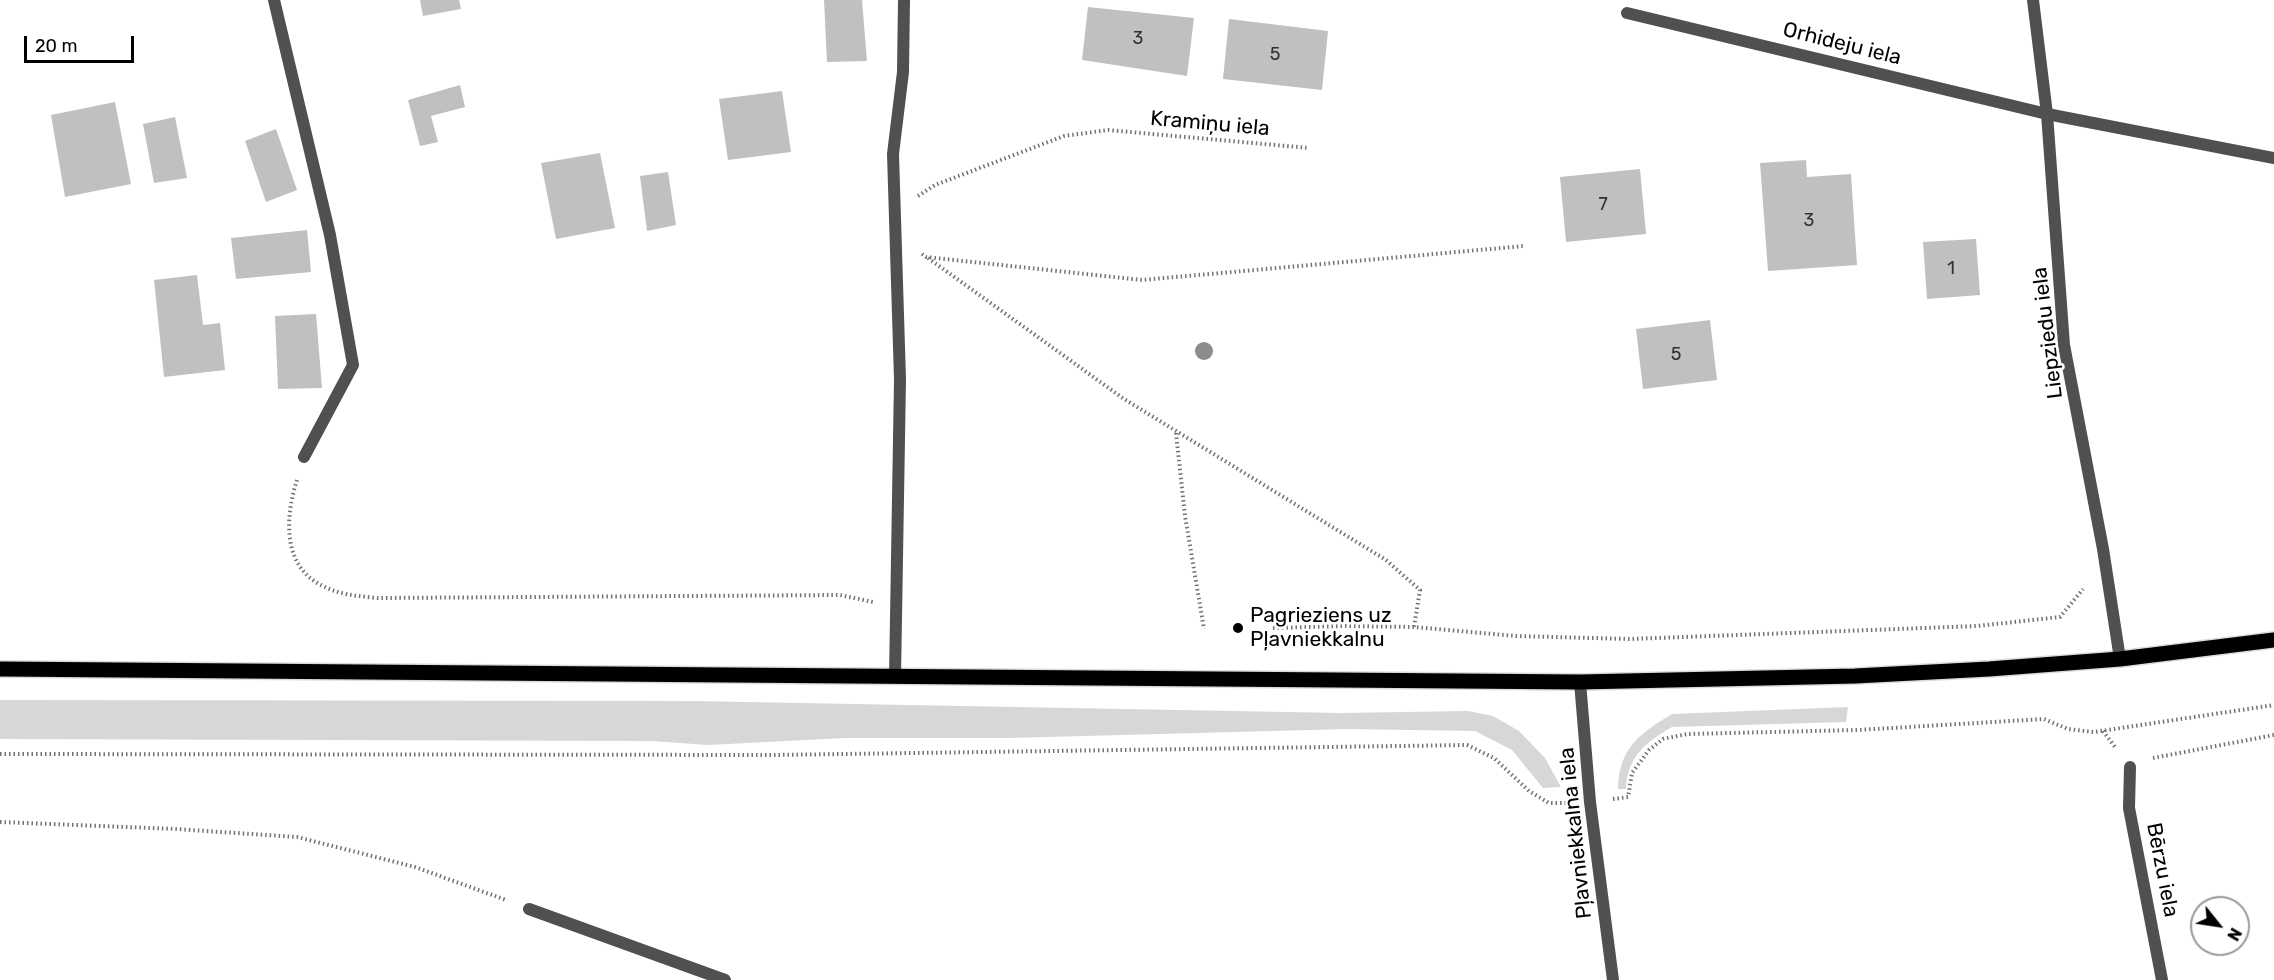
<!DOCTYPE html>
<meta charset="utf-8">
<style>
body{margin:0}
#map{position:relative;width:2274px;height:980px;overflow:hidden;background:#fff;font-family:Rubik,sans-serif}
canvas{display:block}
.north{position:absolute;left:2190px;top:896px;width:60px;height:60px;box-sizing:border-box;background:#fff;border:2px solid #999;border-radius:50%;rotate:120deg;font-size:16px;font-weight:700;line-height:24px;text-align:center;color:#000}
.north::after{content:'';display:block;margin:auto;width:21px;height:27px;background:#000;clip-path:polygon(50% 0,100% 100%,50% 72%,0 100%)}
.scale{position:absolute;left:24px;top:36px;width:110px;height:27px;box-sizing:border-box;border:3px solid #000;border-top:0;padding-left:8px;font-size:18px;line-height:21px;white-space:nowrap;color:#000;-webkit-text-stroke:4px #fff;paint-order:stroke}
</style>
<div id="map">
<canvas width="2274" height="980"></canvas>
<div class="north">N</div>
<div class="scale">20 m</div>
</div>
<script>
const c = document.querySelector('canvas').getContext('2d');
c.lineJoin = 'round';
function paint(path, color) {
  c.fillStyle = color;
  c.fill(path, 'evenodd');
}
function stroke(path, color, width, dash) {
  c.strokeStyle = color;
  c.lineWidth = width;
  c.lineCap = dash ? 'butt' : 'round';
  c.setLineDash(dash || []);
  c.stroke(path);
}
function drawText(font, color, halo, rows, align = 'center') {
  c.font = font + ' Rubik,sans-serif';
  c.lineWidth = 5;
  c.setLineDash([]);
  c.textBaseline = 'middle';
  c.strokeStyle = halo;
  c.fillStyle = color;
  for (const [text, x, y, turn = 0] of rows) {
    c.save();
    c.translate(x, y);
    c.rotate((+turn || 0) * Math.PI / 180);
    c.textAlign = isNaN(turn) ? turn : align;
    if (halo) c.strokeText(text, 0, 0);
    c.fillText(text, 0, 0);
    c.restore();
  }
}
paint(new Path2D(`
 M0,700L692,701L1341,713L1468,711L1493,716L1519,731L1545,758L1561,787L1543,788L1512,750L1475,731L1347,729L1009,738H845L708,745L651,741L0,739Z
 M1848,707L1846,722L1672,727C1646,742 1627,757 1626,789H1618C1619,748 1639,734 1672,714Z`), '#d7d7d7');
paint(new Path2D(`
 M420,0H459L461,9L423,16Z
 M824,0H862L867,61L827,62Z
 M1088,7L1194,18L1187,76L1082,60Z
 M1229,19L1328,31L1322,90L1223,79Z
 M460,85L465,107L431,116L438,142L420,146L408,100Z
 M782,91L791,152L728,160L719,99Z
 M115,102L131,184L65,197L51,115Z
 M175,117L187,178L154,183L143,124Z
 M276,129L297,190L266,202L245,141Z
 M600,153L615,228L556,239L541,163Z
 M1806,160L1807,177L1851,174L1857,265L1768,271L1760,163Z
 M1640,169L1646,234L1566,242L1560,177Z
 M668,172L676,225L647,231L640,176Z
 M307,230L311,272L236,279L231,238Z
 M1976,239L1980,295L1927,299L1923,242Z
 M197,275L203,325L220,323L225,370L164,377L154,280Z
 M316,314L322,388L278,389L275,316Z
 M1710,320L1717,380L1643,389L1636,329Z`), '#c0c0c0');
const primary = new Path2D(`
 M0,669L1580,682L1855,676L1989,669L2120,659L2274,640`);
stroke(primary, '#dbdbdb', 18);
stroke(new Path2D(`
 M918,196L935,185L1064,136L1108,130L1309,148
 M922,254L926,257L1142,280L1524,246
 M928,258L1124,399L1386,560L1420,590L1414,627
 M1176,433L1185,516L1204,629
 M297,480C285,517 282,567 323,586C340,595 358,596 377,598L840,595L873,602
 M1273,628L1345,626L1414,627L1516,636L1630,639L1977,626L2060,617L2083,589
 M2103,731L2115,747
 M0,754L774,755L1467,745L1494,758L1529,791L1549,803H1567
 M2153,758L2274,735
 M1613,799L1628,797L1632,773L1649,750L1663,739L1687,734L1858,730L2044,719L2068,729L2094,732L2274,705
 M0,822L176,829L297,837L415,867L506,900`), '#727272', 4, [1.5, 3]);
stroke(new Path2D(`
 M2047,114L2274,158`), '#505050', 12);
stroke(new Path2D(`
 M274,0L330,235L353,365L304,457
 M2033,0L2047,114L2064,345L2103,549L2120,659
 M1627,13L2047,114
 M895,677L900,379L893,154L903,72L904,0
 M1580,682L1590,802L1613,980
 M2130,767L2129,808L2162,980
 M529,909L725,980`), '#505050', 12);
stroke(primary, '#000', 15);
c.fillStyle = '#8c8c8c';
for (const [x, y] of [
 [1204,351]
]) {
  c.beginPath();
  c.arc(x, y, 9, 0, 2 * Math.PI);
  c.fill();
}
for (const [x, y, r, color] of [
 [1238,628,6,"#000"]
]) {
  const dot = new Path2D();
  dot.arc(x, y, r, 0, 2 * Math.PI);
  c.fillStyle = color;
  c.fill(dot);
  stroke(dot, '#fff', 2);
}
drawText('18px', '#303030', null, [
 ["3",1138,39],
 ["5",1275,55],
 ["7",1603,205],
 ["3",1809,221],
 ["1",1951,269],
 ["5",1676,355]
]);
drawText('21px', '#000', '#fff', [
 ["Orhideju iela",1842,44,14],
 ["Kramiņu iela",1210,124,5],
 ["Liepziedu iela",2048,333,-97],
 ["Pļavniekkalna iela",1576,833,-96],
 ["Bērzu iela",2162,870,79]
]);
drawText('21px', '#000', '#fff', [
 ["Pagrieziens uz",1250,616],
 ["Pļavniekkalnu",1250,640]
], 'left');
</script>
